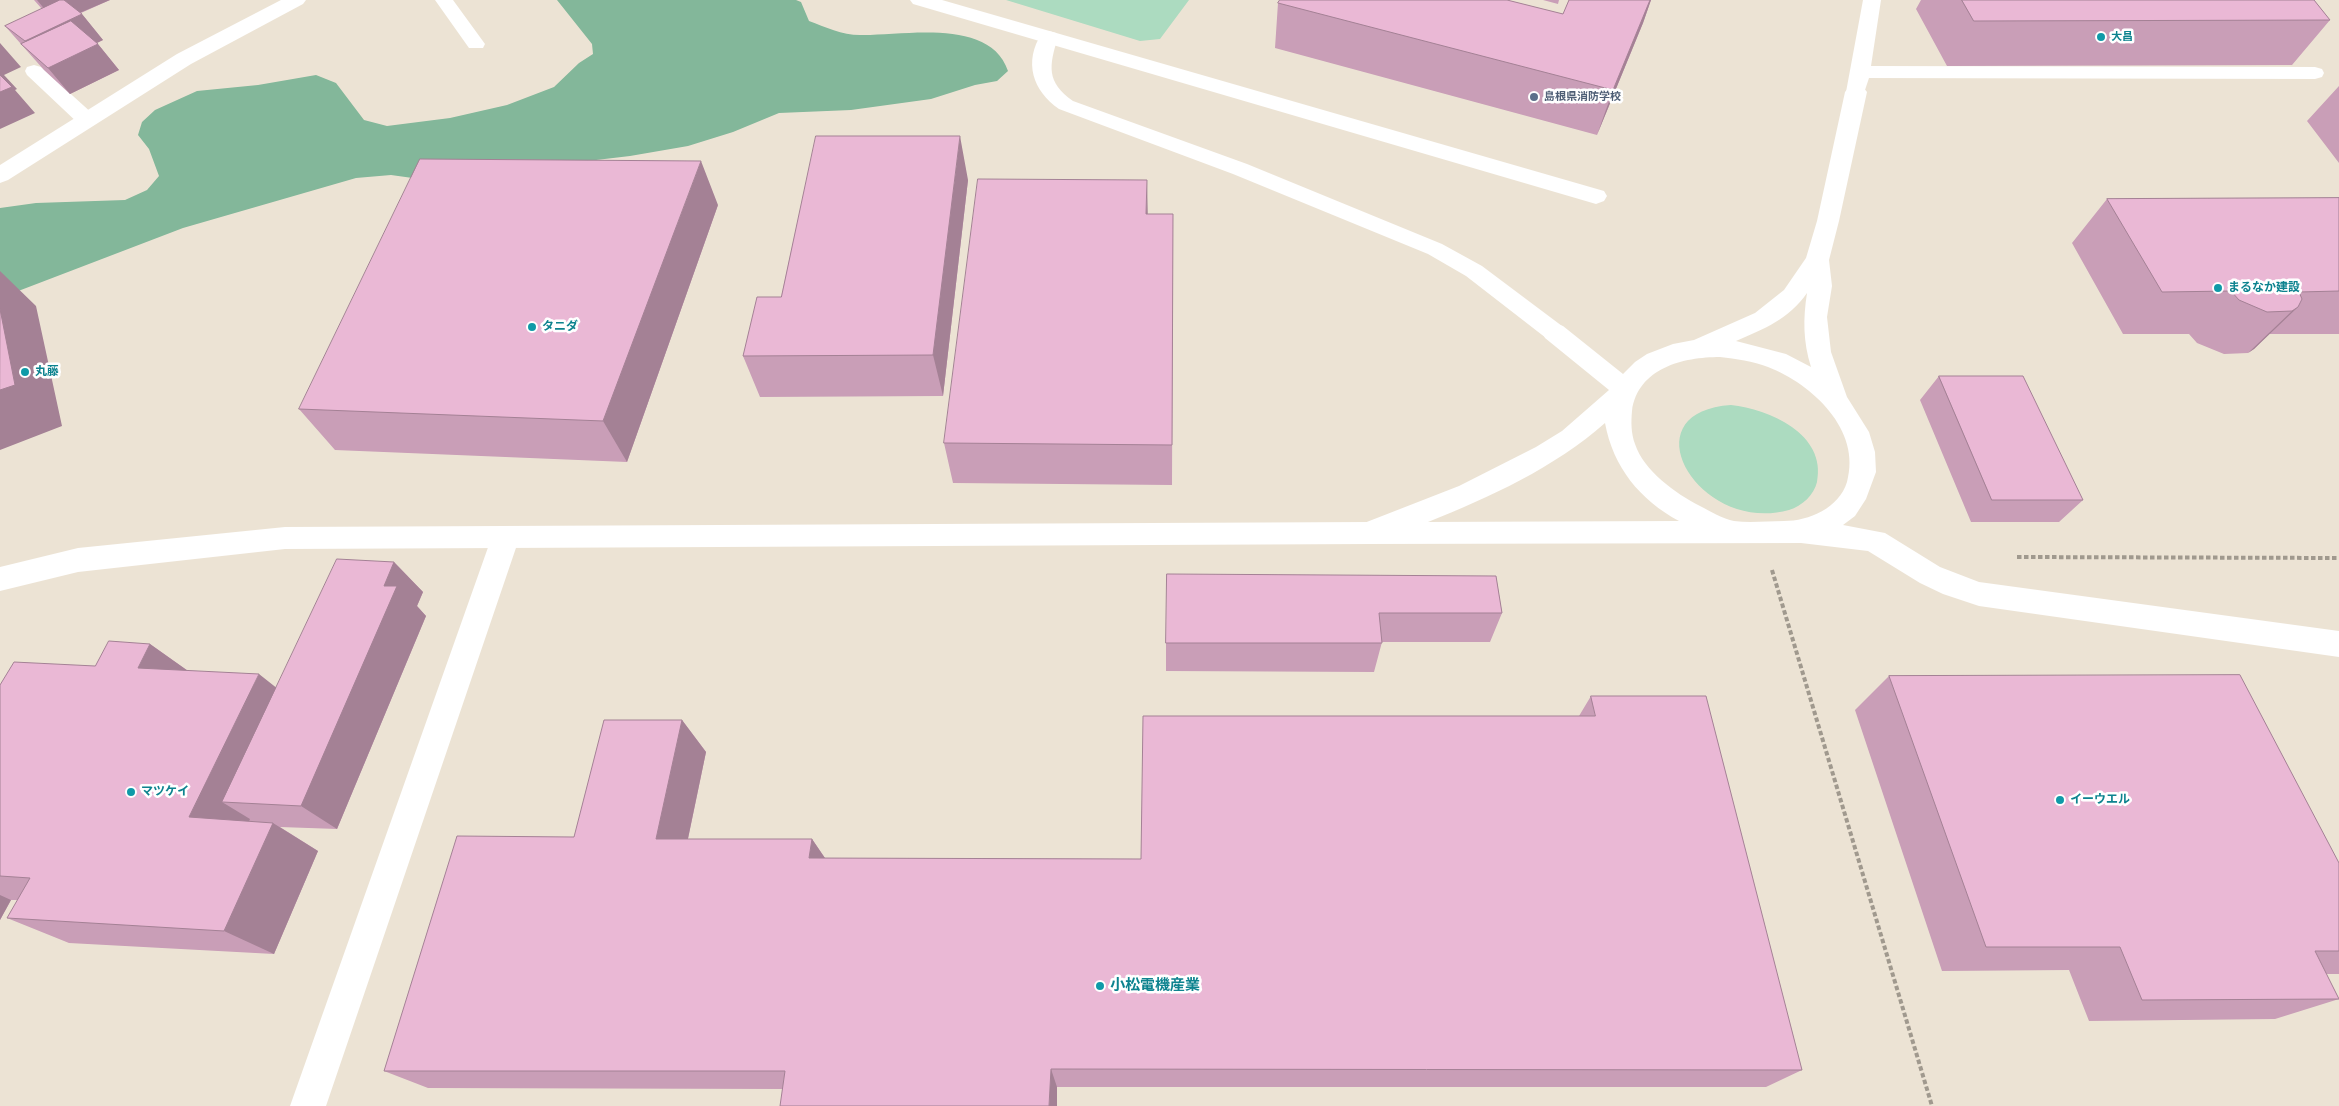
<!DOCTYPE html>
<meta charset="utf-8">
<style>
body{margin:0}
canvas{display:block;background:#ece3d4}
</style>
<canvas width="2339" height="1106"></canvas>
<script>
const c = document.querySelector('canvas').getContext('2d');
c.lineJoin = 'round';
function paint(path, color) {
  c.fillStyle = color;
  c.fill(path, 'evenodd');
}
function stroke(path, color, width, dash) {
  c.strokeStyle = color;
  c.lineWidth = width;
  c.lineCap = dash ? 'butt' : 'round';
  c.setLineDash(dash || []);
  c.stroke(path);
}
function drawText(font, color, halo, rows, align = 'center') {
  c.font = font + ' Rubik,"Noto Sans JP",sans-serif';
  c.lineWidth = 5;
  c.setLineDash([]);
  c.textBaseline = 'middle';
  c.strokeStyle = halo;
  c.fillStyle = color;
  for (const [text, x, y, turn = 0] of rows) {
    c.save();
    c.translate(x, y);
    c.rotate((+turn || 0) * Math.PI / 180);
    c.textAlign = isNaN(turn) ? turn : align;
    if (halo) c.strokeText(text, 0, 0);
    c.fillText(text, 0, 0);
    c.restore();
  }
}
paint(new Path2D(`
 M1006,0H1189L1160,39L1140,41Z
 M1731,405C1769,409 1827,434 1817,482C1814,495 1802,506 1789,510C1699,535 1626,412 1731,405Z`), '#acdbc0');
paint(new Path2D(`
 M557,0H796L801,2L809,21C825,27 842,35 860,35C903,36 990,17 1008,71L997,81L975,85L931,99L851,110L779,113L733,132L688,146L630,156L427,180L391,175L356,178L183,228L0,298V208L36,203L125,200L147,190L159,176L149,149L138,135L142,122L155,110L197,91L258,85L316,75L336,83L364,120L387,126L450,118L507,105L554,87L579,63L593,54L592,44Z`), '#83b79a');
stroke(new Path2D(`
 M2017,557L2339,558
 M1772,570L1932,1106`), '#a0998e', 4, [4.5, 2.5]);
paint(new Path2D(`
 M435,0H453L485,44L483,48H469Z
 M1863,0H1881L1871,66L2315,67L2322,69L2324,73L2322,77L2315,79L1869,78L1863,96L1856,98L1849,96L1846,92Z
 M1049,31L1056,33L1058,37C1049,66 1046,82 1073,101L1247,164L1442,244L1482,266L1562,326L1565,332L1562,338L1554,340L1546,338L1466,276L1428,254L1233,174L1059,109C1033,91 1023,62 1042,33Z
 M34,65L41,67L94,115L97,120L94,125L87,126L80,125L27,75L25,71L27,67Z`), '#fff');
paint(new Path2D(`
 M281,0H306L303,4L191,64L8,180L0,183V165L177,54Z
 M910,0H942L1604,191L1607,196L1604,201L1596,204L913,4Z
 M1856,85L1863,87L1867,92L1839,221L1829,260L1832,286L1827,317L1831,352L1847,397L1869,432L1875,452L1876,472L1866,499L1855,516L1843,525L1885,533L1940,567L1979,582L2339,631V657L1979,606L1943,594L1920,583L1868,551L1801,543L1369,544L1359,541L1355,533L1359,525L1459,486L1536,447L1562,431L1609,390L1545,338L1542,332L1545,326L1554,323L1563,326L1623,374L1635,362L1647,354L1673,344L1694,340L1755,313L1784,290L1806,258L1817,221L1845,92L1849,87ZM1807,293C1803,319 1803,341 1811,367L1786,354L1736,341C1764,329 1789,319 1807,293ZM1720,357C1736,359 1753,361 1768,367C1812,384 1862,430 1847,482C1839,508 1809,521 1784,521C1768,521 1750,523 1734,521C1723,519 1710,511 1700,506C1675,493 1644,471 1635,444C1631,433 1631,422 1632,411C1638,368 1683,357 1720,357ZM1605,423C1613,467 1640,500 1679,521L1428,522C1490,497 1554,468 1605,423Z
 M505,528L515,531L519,539L326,1106H290L491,539L495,531Z`), '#fff');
paint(new Path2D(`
 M1369,522L1379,525L1383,533L1379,541L1369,544L285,549L78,572L0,591V567L78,548L285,527Z`), '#fff');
paint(new Path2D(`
 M34,0H110L81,13L103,40L97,43L119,70L70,94L44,70L5,26L42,9Z
 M1543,0H1559L1558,4Z
 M1569,0H1651L1643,23L1597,135L1275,48L1278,3L1563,14Z
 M1921,0H2314L2330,20L2292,65L1947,66L1916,9Z
 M2339,86V163L2307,121Z
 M968,180L943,396L760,397L743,356L781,297Z
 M2339,198V334H2269L2254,349L2248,353L2224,354L2197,343L2189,334H2123L2072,243L2107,199Z
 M718,205L627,462L335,450L299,409Z
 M1148,214H1173L1172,485L953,483L944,443Z
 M1939,376L2083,500L2059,522H1971L1920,400Z
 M394,562L423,592L417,606L426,616L337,829L280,827L318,851L274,954L69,943L7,918L18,900H11L0,920V685L95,666L150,644L188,671L276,688Z
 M1496,576L1502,613L1490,642H1382L1374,672L1166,671V643Z
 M1889,676L2339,863V974H2326L2339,999L2275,1019L2089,1021L2069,970L1942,971L1855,710Z
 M1591,696L1802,1070L1766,1087H1057L782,1089L428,1088L384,1071L574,837L682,720L706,752L688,839H812L825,858L1141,859L1579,716Z`), '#c99eb7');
paint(new Path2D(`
 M37,0H110L56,23Z
 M1650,0H1651L1643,23L1597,135L1613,90Z
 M82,14L103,40L47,67L25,41Z
 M0,43L21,67L4,75L17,89L15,90L35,113L0,129Z
 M98,44L119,70L70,94L48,68Z
 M960,136L968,180L943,396L933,355Z
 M701,161L718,205L627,462L603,421Z
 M1147,180L1148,224L1146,214Z
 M0,271L36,306L62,426L0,450Z
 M2298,307L2254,349L2248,353L2292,311Z
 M394,562L423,592L417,606L426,616L337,829L301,806L384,586Z
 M150,644L198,678L138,668Z
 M259,674L302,708L222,802L250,819L238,846L189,817Z
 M682,720L706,752L682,867L656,839Z
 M273,823L318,851L274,954L224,931Z
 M812,839L831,867L809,858Z
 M0,895L11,900L0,920Z
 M1051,1069L1057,1087V1106H1049Z`), '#a48195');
const building = new Path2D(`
 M60,0H64L82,14L25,41L5,26Z
 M1280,0H1507L1563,14L1569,0H1650L1613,90L1278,3Z
 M1962,0H2314L2330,20L1974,21Z
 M71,21L98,44L48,68L21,44Z
 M0,75L12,87L0,92Z
 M816,136H960L933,355L743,356L757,297H781Z
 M420,159L701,161L603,421L299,409Z
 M978,179L1147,180L1146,214H1173L1172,445L944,443Z
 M2339,198V291L2299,292L2302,299L2298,307L2292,311L2267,312L2239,300L2231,291L2162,292L2107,199Z
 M0,309L15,385L0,390Z
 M1939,376H2023L2083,500H1992Z
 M337,559L394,562L384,586H397L301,806L222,802Z
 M1167,574L1496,576L1502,613H1379L1382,643H1166Z
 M109,641L150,644L138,668L259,674L189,817L273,823L224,931L7,918L30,878L0,876V685L14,662L95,666Z
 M2240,675L2339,863V951H2315L2339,999L2142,1000L2120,947H1986L1889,676Z
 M1591,696H1706L1802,1070L1051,1069L1049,1106H780L785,1071H384L457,836L574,837L604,720H682L656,839H812L809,858L1141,859L1143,716H1595Z`);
paint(building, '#eab8d5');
stroke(building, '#a48195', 1);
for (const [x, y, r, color] of [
 [2101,37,5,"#0f9aa8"],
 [1534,97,5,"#5c6f8a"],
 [2218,288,5,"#0f9aa8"],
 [532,327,5,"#0f9aa8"],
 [25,372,5,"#0f9aa8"],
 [131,792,5,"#0f9aa8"],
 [2060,800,5,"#0f9aa8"],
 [1100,986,5,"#0f9aa8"]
]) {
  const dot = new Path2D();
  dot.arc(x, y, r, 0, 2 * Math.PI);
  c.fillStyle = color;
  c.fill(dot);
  stroke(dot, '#fff', 2);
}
drawText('bold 11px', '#0d838f', '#fff', [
 ["大昌",2111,37]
], 'left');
drawText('bold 11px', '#4e5e75', '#fff', [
 ["島根県消防学校",1544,97]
], 'left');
drawText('bold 12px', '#0d838f', '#fff', [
 ["まるなか建設",2228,288],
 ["タニダ",542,327],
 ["丸藤",35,372],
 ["マツケイ",141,792],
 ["イーウエル",2070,800]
], 'left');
drawText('bold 15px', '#0d838f', '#fff', [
 ["小松電機産業",1110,986]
], 'left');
</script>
